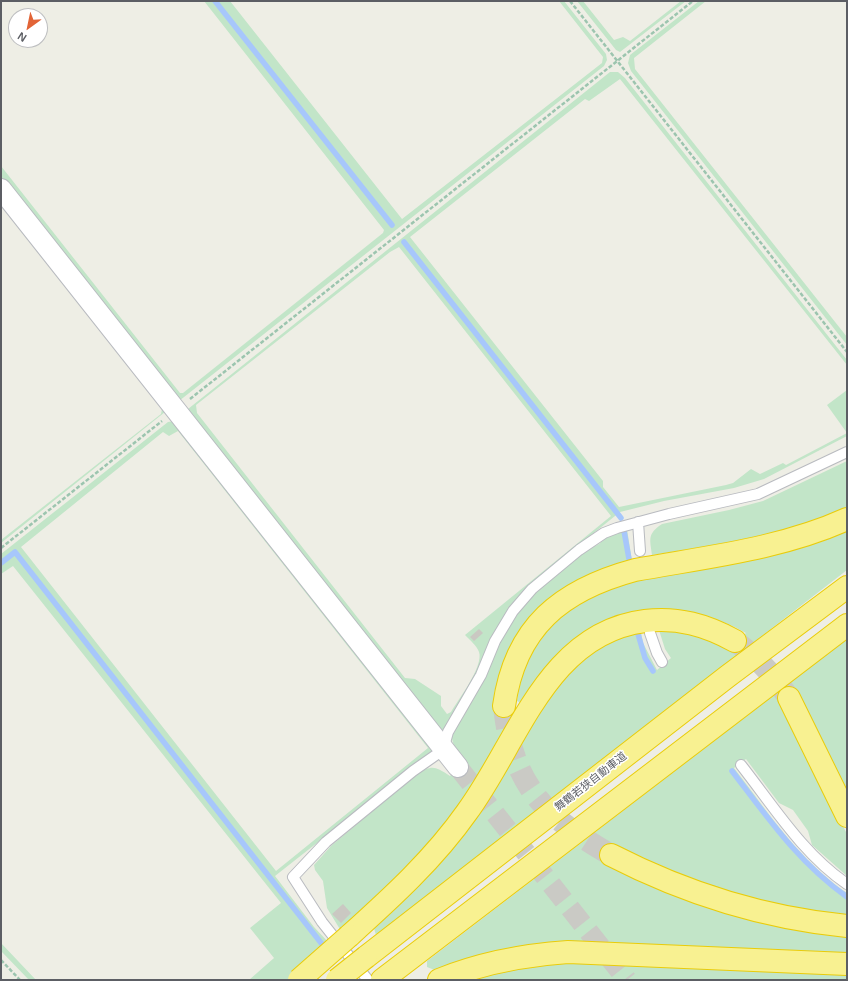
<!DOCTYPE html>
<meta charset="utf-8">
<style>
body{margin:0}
#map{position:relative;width:848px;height:981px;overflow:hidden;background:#eeeee5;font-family:Arial,sans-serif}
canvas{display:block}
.frame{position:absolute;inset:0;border:2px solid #5c5e64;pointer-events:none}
.north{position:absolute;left:8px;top:8px;width:40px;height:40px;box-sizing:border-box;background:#fff;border:1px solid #bebfc1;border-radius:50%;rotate:213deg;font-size:11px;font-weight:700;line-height:16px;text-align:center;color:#5c5e64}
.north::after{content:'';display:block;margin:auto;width:14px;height:18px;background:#e26437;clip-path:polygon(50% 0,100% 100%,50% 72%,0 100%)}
</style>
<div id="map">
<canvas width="848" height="981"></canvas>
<div class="frame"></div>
<div class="north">N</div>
</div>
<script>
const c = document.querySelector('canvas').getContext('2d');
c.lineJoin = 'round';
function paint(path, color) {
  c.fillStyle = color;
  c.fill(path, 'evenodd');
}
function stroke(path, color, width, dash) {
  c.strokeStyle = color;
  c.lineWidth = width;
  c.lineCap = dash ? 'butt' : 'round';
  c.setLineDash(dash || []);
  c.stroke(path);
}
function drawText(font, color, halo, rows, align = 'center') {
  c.font = font + ' Arial,"Noto Sans JP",sans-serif';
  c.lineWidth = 3;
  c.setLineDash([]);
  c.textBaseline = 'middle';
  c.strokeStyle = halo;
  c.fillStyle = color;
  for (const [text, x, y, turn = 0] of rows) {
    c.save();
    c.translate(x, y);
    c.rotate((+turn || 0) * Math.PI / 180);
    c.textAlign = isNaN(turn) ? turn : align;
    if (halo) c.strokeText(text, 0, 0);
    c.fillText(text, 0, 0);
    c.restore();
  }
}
paint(new Path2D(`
 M204,1H230L402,219L602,63L603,57L559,1H564L606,54L607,60L604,66L179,401L176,399L1,177V166L180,393H183L383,233L384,230Z
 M577,1H583L614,40L623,37L630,41L681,1H686L620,52L616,50Z
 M699,1H706L634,58L635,69L847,337V345L631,71L628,63L630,55Z
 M610,72H618L625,78L847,360V365L620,79L589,101L585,99L410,237L603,481V487L619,507L726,485L733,483L751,469L760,474L783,463L786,465L847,433V436L764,479L734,488L664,501L620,512L540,576L444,730L440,732L188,413V409ZM399,247L611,516L465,635C470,640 477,646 479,652C484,666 458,700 451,712L447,714L441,706V696L415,679L405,678L197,413L196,405L390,252Z
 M1,200L165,412L1,543V540L161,414L162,409L1,206Z
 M847,390V433L827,405Z
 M174,421L432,748L431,753L275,876L314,927L330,944L288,980H249L274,958L250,928L281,903L13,566L1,574V554L168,422ZM178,431L428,748L276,871L21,547L163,432L169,436Z
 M847,461V508C781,535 722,544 652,555C650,539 647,534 662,524L729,510L763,501Z
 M627,529L632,561L522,628L504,661L495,690L493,711L515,705L516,713L471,793L421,854L341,931L327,908L323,881L315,870L314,865L331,846L416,774C433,765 434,766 450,776L463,761L455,750L451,735L498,642L525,601L581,553L599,544L608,536Z
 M847,529V570L376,935L373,925L546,701L580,661L606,643L641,632L643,643L657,670L671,658L665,649L659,630L695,634L728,648L746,633C676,595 606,600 551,661C539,674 530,689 521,703L517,701C522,666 533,638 562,615C601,582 660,573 708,562C755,551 801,540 847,529Z
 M847,639V797L805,707L794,688L778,700L847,834V876L812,845L808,831L793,810L779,803L746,759L734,768C769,813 800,862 847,893V917C765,907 685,883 611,844L602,861L847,936V954L578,941L533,944L508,949L437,971L427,967V961Z
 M1,943L36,980H29L1,951Z
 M551,960L847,973V980H463Z`), '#c2e5c8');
stroke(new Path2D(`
 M215,1L392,225
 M404,242L621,518
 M624,531L629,559
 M1,563L15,552L325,948
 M638,634L645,658L653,671
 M732,771C768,818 798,862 847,897`), '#a7c7fb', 5.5);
paint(new Path2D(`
 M479,629L483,633L474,641L470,637Z
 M343,904L351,913L341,923L332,914Z`), '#cac8c2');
stroke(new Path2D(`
 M458,767L627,980`), '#cacac5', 20, [20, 10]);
stroke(new Path2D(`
 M735,641C758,658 773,675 789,698
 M504,706C512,785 545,817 611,855`), '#cacac5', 22, [22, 11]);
const service = new Path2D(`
 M638,522L640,551
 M650,633L657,653L662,662
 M741,765C774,807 803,854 847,884
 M368,980L322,922L293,877L326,842L413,771L443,750L448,732L481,675L495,641L513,611L532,589L579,550L604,533L617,528L669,514L758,494L847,452`);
const minor = new Path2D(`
 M1,189L458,767`);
const motorway = new Path2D(`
 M789,698L847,816
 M504,706C515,627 561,590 635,570C706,557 781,549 847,519
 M611,855C685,893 764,918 847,926
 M349,936C391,898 434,859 467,812C518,743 547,633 645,621C678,617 706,625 735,641
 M366,957L728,676L847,587
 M382,980L847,625
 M439,980C481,963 523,955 568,952L847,964`);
stroke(service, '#b9bbc0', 12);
stroke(minor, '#b9bbc0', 22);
stroke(motorway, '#e9cc0a', 24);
stroke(new Path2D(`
 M570,1L847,352
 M190,399L693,1
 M1,548L162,421
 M1,960L20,980`), '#9cc5af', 2.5, [4, 2]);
stroke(service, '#fff', 10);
stroke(minor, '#fff', 20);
stroke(motorway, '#f8f191', 22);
const motorwayBridge = new Path2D(`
 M299,980L349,936
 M337,980L366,957`);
stroke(motorwayBridge, '#e9cc0a', 24, []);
stroke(motorwayBridge, '#f8f191', 22);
drawText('11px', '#5c5e64', '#fff', [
 ["舞鶴若狭自動車道",591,782,-38]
]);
</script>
